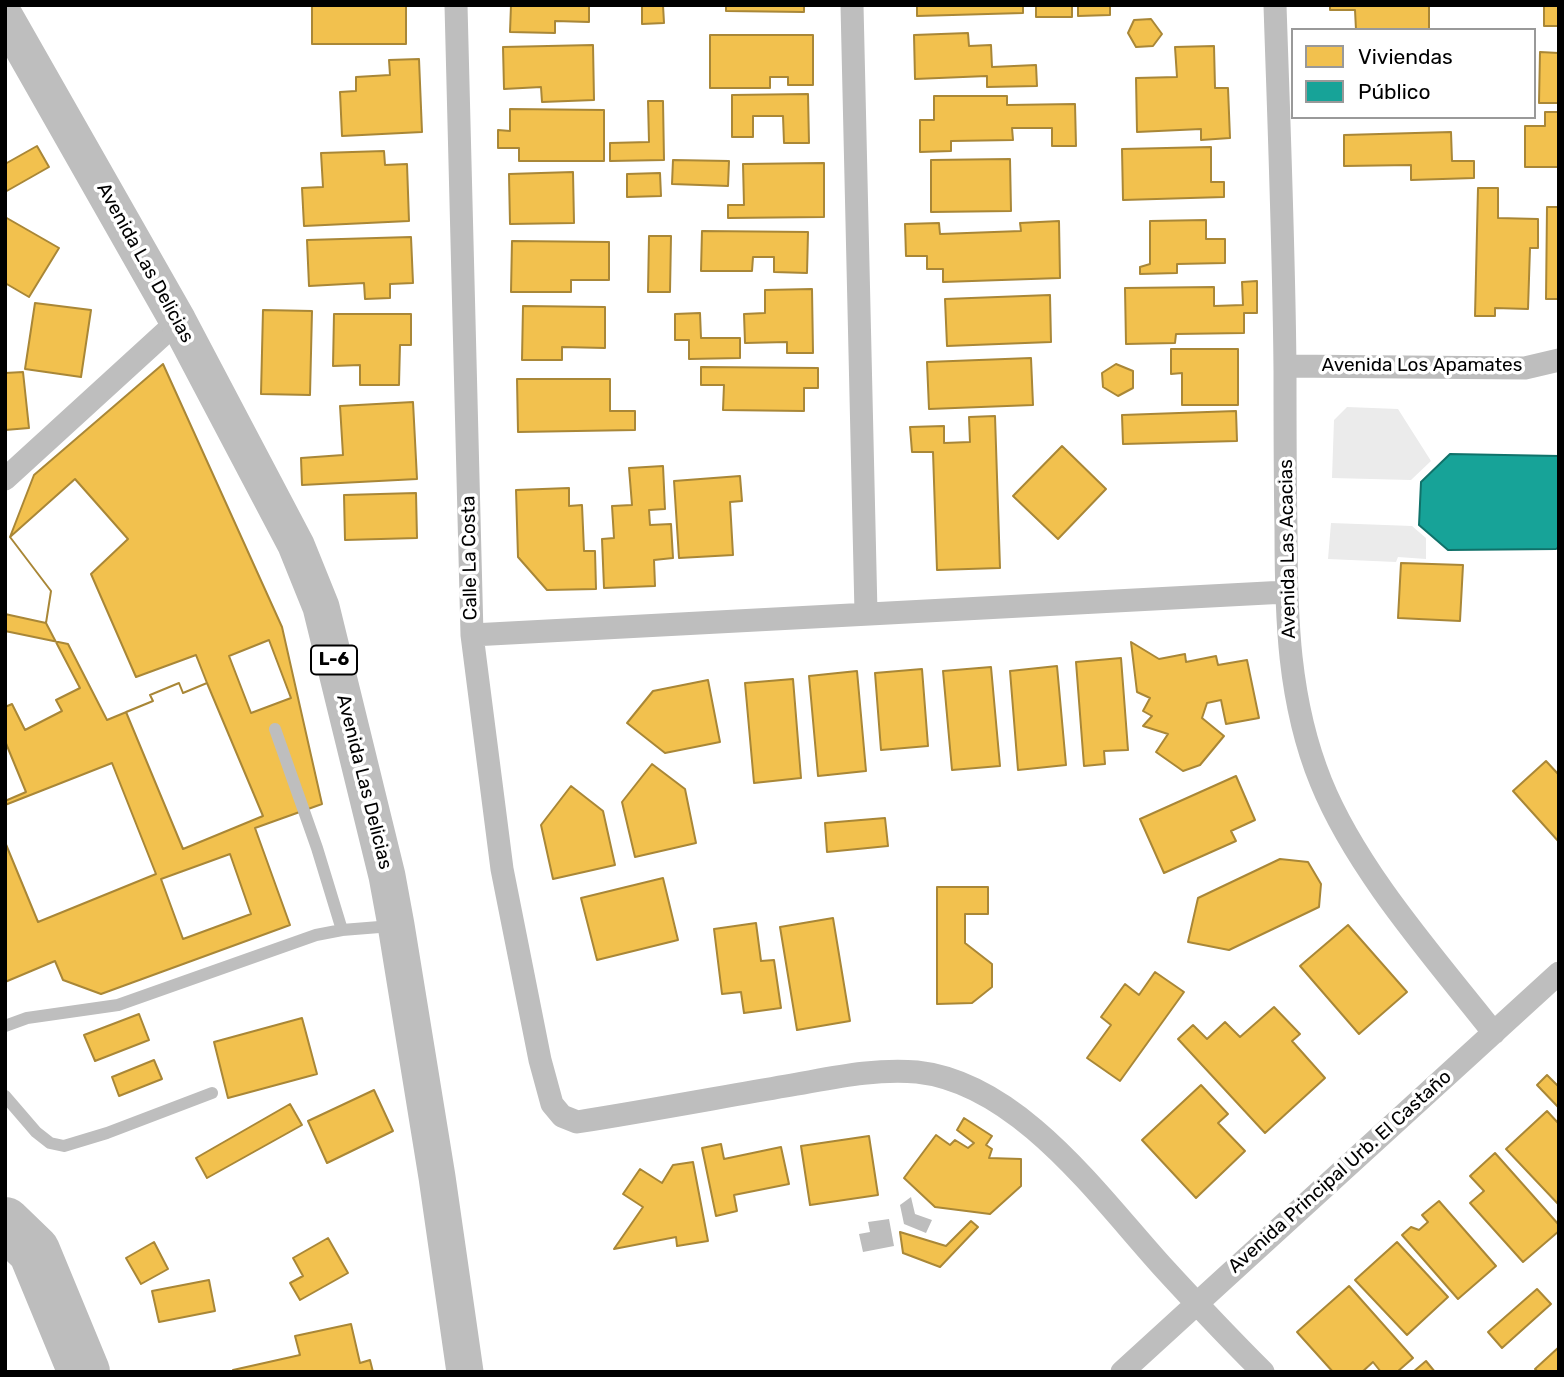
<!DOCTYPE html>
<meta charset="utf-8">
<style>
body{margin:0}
#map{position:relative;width:1564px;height:1377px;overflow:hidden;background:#fff;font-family:Rubik,sans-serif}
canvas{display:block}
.frame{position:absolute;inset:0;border:7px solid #000;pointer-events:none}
.legend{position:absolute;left:1291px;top:28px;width:245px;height:91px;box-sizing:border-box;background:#fff;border:2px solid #999;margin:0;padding:9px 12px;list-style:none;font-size:21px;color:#000}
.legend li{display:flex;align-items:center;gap:14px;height:35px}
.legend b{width:35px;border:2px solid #999}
</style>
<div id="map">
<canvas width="1564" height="1377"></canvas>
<div class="frame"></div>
<ul class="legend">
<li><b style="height:19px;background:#f2c14e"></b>Viviendas</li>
<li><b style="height:19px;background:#17a398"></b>Público</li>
</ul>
</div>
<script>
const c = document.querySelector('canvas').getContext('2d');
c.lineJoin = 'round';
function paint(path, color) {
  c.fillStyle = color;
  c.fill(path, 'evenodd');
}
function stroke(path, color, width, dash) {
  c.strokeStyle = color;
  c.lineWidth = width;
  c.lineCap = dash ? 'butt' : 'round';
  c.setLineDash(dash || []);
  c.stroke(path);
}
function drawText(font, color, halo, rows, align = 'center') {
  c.font = font + ' Rubik,sans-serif';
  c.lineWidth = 7;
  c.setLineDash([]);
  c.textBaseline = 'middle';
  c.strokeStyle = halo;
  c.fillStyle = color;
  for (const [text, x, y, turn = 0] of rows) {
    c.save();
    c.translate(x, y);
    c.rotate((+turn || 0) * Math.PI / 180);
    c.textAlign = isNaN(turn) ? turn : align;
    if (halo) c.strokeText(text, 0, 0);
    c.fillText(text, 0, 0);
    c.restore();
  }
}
paint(new Path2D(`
 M1347,407L1398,409L1431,461L1411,480L1332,478L1334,420Z
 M1331,523L1412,526L1426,538V559L1398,557L1396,562L1328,559Z`), '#ebebeb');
paint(new Path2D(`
 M911,1197L915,1214L932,1220L926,1233L904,1224L900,1205Z
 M889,1219L894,1246L863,1252L859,1234L870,1232L868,1222Z`), '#bdbdbd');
const homes = new Path2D(`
 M312,5H406V44H312Z
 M511,5H589V22L555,21V33L510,32Z
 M642,5H663L664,23L642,24Z
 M726,5H804V12L726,11Z
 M917,5H1023V13L917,16Z
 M1072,5V17H1036V6Z
 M1078,5H1110V15L1078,16Z
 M1330,5H1429V30H1356L1355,10H1330Z
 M1544,5H1559V26H1544Z
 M1151,19L1162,34L1153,46L1136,47L1128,33L1134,20Z
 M968,33L969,46L991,45L992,67L1036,65L1037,86L987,87V76L915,79L914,35Z
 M710,35H813V85H788V77H770V88H710Z
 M593,45L594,100L542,102L541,87L504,89L503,47Z
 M1214,46L1215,88H1228L1230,138L1201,140V129L1137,132L1136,78L1177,77L1175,47Z
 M1540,52L1559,53V103H1539Z
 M419,59L422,132L342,136L340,92L356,91V77L390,75L389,60Z
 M808,94L809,143H784L783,116H753V137H732V95Z
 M934,96H1007V105L1075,104L1076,146H1052V128H1012L1013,140L951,141V151L920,152V120H934Z
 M648,101H663L664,160L610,161V143L649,142Z
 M510,109L604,110V161H519V148H498V130L510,131Z
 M1545,112H1559V167H1525V126H1545Z
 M1451,132L1452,161H1474V178L1411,180V165L1344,166V135Z
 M37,146L49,167L5,192V164Z
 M1211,147V182H1224V197L1123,200L1122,149Z
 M384,151L385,165L407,164L409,221L304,226L302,188L323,187L321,153Z
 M1010,159L1011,211L931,212V160Z
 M673,160L729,161L728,186L672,184Z
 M824,163V217L728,218V205H744L743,164Z
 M573,172L574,223L510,224L509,174Z
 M660,173L661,196L627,197V174Z
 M1478,188H1498V218L1538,219V248H1530L1528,309L1495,308V316H1475Z
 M1547,207H1559V299H1546Z
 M5,217L59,248L29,297L5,283Z
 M1206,220V239H1225V263L1177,264V273L1140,274V267L1150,264V221Z
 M1059,221L1060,278L943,282V269H927V256H906L905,224L939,223L940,234L1021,231L1020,223Z
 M702,231L808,232L807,273L774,272V257H753L752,271H701Z
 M649,236H671L670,292H648Z
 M411,237L413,283L390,284V298L365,299L364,283L309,286L307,240Z
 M512,241L609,242V280H571V292H511Z
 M1257,281V313H1244V333L1176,334L1175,343L1126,344L1125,288L1214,287V306L1243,305L1242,282Z
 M812,289L813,353H787V342L745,343L744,314L765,313V290Z
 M1050,295L1051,342L947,346L945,299Z
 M35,303L91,310L81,377L25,369Z
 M523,306L605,307V348L562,347V360H522Z
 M263,310L312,311L310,395L261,394Z
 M700,313L701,338H740V358L689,359V340H675V314Z
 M334,314H411V345H400L399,385H360V365L333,366Z
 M1171,349H1238V405H1182V373L1171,374Z
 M1031,358L1033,405L929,409L927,362Z
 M163,364L282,627L322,804L255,828L290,925L101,994L63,980L55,961L5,982V707L12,704L25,730L62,711L56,700L80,688L46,623L51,591L10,537L34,475Z
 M1116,364L1133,371V388L1118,396L1103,387L1102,373Z
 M701,367L818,368V388H804V411L723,410L724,385H701Z
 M23,372L29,428L5,430V373Z
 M517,379H610V411H635V430L518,432Z
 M413,402L417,479L302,485L301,458L343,455L340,406Z
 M1236,411L1237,441L1123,444L1122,415Z
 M995,416L1000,568L937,570L933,452H912L910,427L944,426V443L970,442L969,417Z
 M1062,446L1106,489L1058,539L1013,496Z
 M663,466L665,509L649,510L650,525L671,524L673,558L654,560L655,586L604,588L602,539L614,538L612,506L632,505L629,468Z
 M740,476L742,501L730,502L733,555L679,558L674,481Z
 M75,479L128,539L91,574L136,677L196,655L207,683L183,693L179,683L150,695L153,701L107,720L68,644L5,631V614L46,623L51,591L10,537Z
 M569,488V506L582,505L584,551H595L596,589L547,590L518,557L516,490Z
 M416,493L417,538L345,540L344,495Z
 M1401,563L1463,565L1460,621L1398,618Z
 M269,640L291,698L251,713L229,656Z
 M1131,642L1159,659L1185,654L1186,662L1216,656L1218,665L1247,660L1259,718L1226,724L1221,700L1207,703L1202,718L1224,736L1200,765L1183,771L1156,752L1168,734L1143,726L1152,716L1143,711L1150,698L1137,692Z
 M1121,658L1128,750L1104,751L1105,764L1084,766L1076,662Z
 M1057,666L1066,765L1018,770L1010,671Z
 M991,667L1000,766L952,770L943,671Z
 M922,669L928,746L881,750L875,673Z
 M857,671L866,771L818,776L809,676Z
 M793,679L801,778L754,783L745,683Z
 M708,680L720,742L665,753L627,723L653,691Z
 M179,683L183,693L207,683L263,816L183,849L126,712L153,701L150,695Z
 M5,741L26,792L5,801Z
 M1546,761L1559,775V842L1513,791Z
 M112,763L156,874L38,922L5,842V805Z
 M652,764L685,789L696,843L635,857L622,802Z
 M1236,776L1255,820L1231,831L1236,841L1164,873L1140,819Z
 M571,786L603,811L615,865L553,879L541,825Z
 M885,818L888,846L827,852L825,823Z
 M230,854L251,914L183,939L161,879Z
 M1280,859L1308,862L1321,884L1319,907L1229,950L1188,942L1198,898Z
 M663,878L678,940L597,960L581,898Z
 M937,887H988V914H965V943L992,964V987L972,1003L937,1004Z
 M833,918L850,1021L797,1030L780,927Z
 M756,923L761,961L774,960L781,1008L744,1013L741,992L722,994L714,929Z
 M1348,925L1407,992L1359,1034L1300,966Z
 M1155,972L1184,992L1120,1081L1087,1058L1111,1025L1101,1017L1125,984L1139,995Z
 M1274,1007L1300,1034L1292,1041L1325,1078L1265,1133L1178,1039L1193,1025L1207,1039L1225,1022L1240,1037Z
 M139,1014L149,1040L95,1061L84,1035Z
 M302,1018L317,1074L228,1098L214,1042Z
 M154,1060L162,1079L119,1096L112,1077Z
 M1547,1075L1559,1087V1108L1537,1085Z
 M1201,1085L1228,1114L1218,1123L1245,1151L1196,1198L1142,1140Z
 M374,1090L393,1131L327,1163L308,1121Z
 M290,1104L302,1125L207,1178L196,1158Z
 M1547,1111L1559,1124V1205L1506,1149Z
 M964,1118L992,1136L986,1145L992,1149L989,1158L1021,1159V1186L990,1214L935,1207L904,1178L936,1135L950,1145L955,1140L968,1148L974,1143L957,1130Z
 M869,1136L878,1195L810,1205L801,1146Z
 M721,1144L724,1159L781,1147L789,1184L734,1195L737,1211L716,1216L702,1148Z
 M1495,1153L1559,1225V1231L1523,1262L1470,1203L1484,1191L1470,1176Z
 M693,1162L708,1241L677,1246L676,1237L614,1249L643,1207L623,1194L640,1169L662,1183L673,1165Z
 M1439,1201L1496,1266L1458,1299L1402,1235L1411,1227L1419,1230L1428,1222L1422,1215Z
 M971,1221L978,1227L940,1267L903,1253L900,1232L946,1246Z
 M328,1238L348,1273L300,1300L290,1283L303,1276L293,1258Z
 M154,1242L168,1269L141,1284L126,1258Z
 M1397,1242L1448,1297L1407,1335L1355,1280Z
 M209,1280L215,1311L159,1322L152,1291Z
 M1349,1286L1413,1358L1397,1372H1381L1373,1362L1362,1372H1333L1297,1332Z
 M1537,1289L1551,1304L1502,1348L1488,1332Z
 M351,1324L360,1363L370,1360L373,1372H233V1370L300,1355L295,1336Z
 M1559,1347V1372H1538L1535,1369Z
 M1426,1361L1435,1372H1413Z`);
paint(homes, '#f2c14e');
stroke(homes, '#a98737', 2);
const public = new Path2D(`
 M1450,454L1559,456V547L1556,549L1448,550L1419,525L1421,482Z`);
paint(public, '#17a398');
stroke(public, '#10726a', 2);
stroke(new Path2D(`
 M5,1223L34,1251L84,1372`), '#bdbdbd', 52);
stroke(new Path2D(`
 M275,729L317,848L342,930L392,926
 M5,1026L27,1018L118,1005L316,935L342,930
 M5,1096L36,1132L50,1143L64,1146L107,1133L212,1093`), '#bebebe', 12);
stroke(new Path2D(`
 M456,5L472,635L502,869L540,1060L552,1104L562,1116L577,1122C647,1111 716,1098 786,1086C828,1079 873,1068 917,1072C1018,1083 1097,1194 1161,1265C1194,1301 1228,1337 1263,1372
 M852,5L866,613
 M1275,5C1279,127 1284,249 1285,371C1285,424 1285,477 1286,530C1286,616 1288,701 1321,782C1357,871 1435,958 1494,1033
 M1285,366L1525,368L1559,360
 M5,479L178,321
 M472,635L1286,592
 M1122,1372L1559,973`), '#bebebe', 23);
stroke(new Path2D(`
 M5,17L178,321L296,545L321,607L387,876L396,925L437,1177L465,1372`), '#bebebe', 37);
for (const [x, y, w] of [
 [334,660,46]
]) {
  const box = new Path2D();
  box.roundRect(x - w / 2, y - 14.5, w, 29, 5);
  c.fillStyle = '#fff';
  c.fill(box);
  stroke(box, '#000', 2);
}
drawText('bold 18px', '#000', null, [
 ["L-6",334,660]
]);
drawText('19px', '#000', '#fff', [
 ["Avenida Las Delicias",145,263,61],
 ["Avenida Los Apamates",1422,366],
 ["Avenida Las Acacias",1288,549,-91],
 ["Calle La Costa",470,558,-91],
 ["Avenida Las Delicias",364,782,76],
 ["Avenida Principal Urb. El Castaño",1340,1172,-42]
]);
</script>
